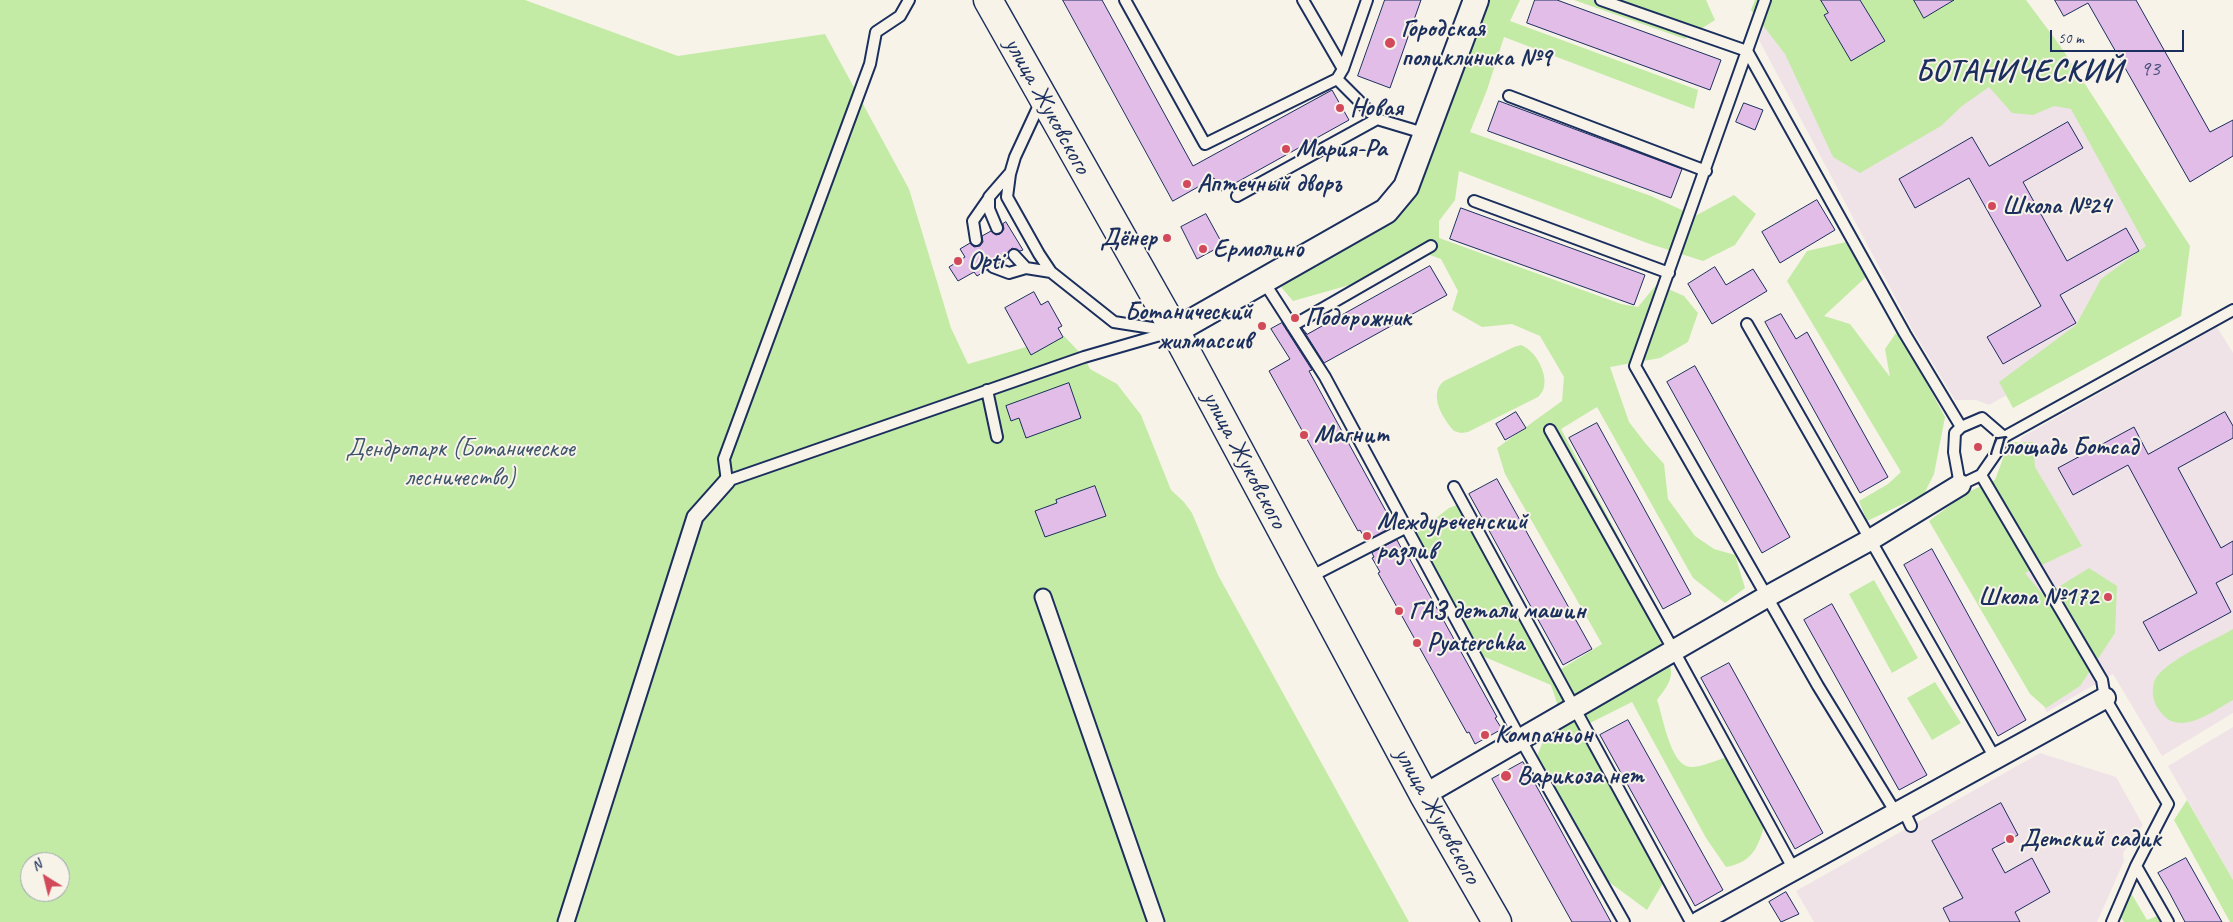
<!DOCTYPE html>
<meta charset="utf-8">
<style>
body{margin:0}
#map{position:relative;width:2233px;height:922px;overflow:hidden;background:#f7f3e8;font-family:Caveat,sans-serif}
canvas{display:block}
.north{position:absolute;left:20px;top:852px;width:50px;height:50px;box-sizing:border-box;background:#f7f3e8;border:1px solid #9fa5b1;border-radius:50%;rotate:324deg;font-size:14px;font-weight:700;line-height:20px;text-align:center;color:#1b2f5e}
.north::after{content:'';display:block;margin:auto;width:18px;height:22px;background:#d1495b;clip-path:polygon(50% 0,100% 100%,50% 72%,0 100%)}
.scale{position:absolute;left:2050px;top:30px;width:134px;height:22px;box-sizing:border-box;border:2px solid #1b2f5e;border-top:0;padding-left:6px;font-size:15px;line-height:18px;white-space:nowrap;color:#1b2f5e;-webkit-text-stroke:4px #f7f3e8;paint-order:stroke}
</style>
<div id="map">
<canvas width="2233" height="922"></canvas>
<div class="north">N</div>
<div class="scale">50 m</div>
</div>
<script>
const c = document.querySelector('canvas').getContext('2d');
c.lineJoin = 'round';
function paint(path, color) {
  c.fillStyle = color;
  c.fill(path, 'evenodd');
}
function stroke(path, color, width, dash) {
  c.strokeStyle = color;
  c.lineWidth = width;
  c.lineCap = dash ? 'butt' : 'round';
  c.setLineDash(dash || []);
  c.stroke(path);
}
function drawText(font, color, halo, rows, align = 'center') {
  c.font = font + ' Caveat,sans-serif';
  c.lineWidth = 4;
  c.setLineDash([]);
  c.textBaseline = 'middle';
  c.strokeStyle = halo;
  c.fillStyle = color;
  for (const [text, x, y, turn = 0] of rows) {
    c.save();
    c.translate(x, y);
    c.rotate((+turn || 0) * Math.PI / 180);
    c.textAlign = isNaN(turn) ? turn : align;
    if (halo) c.strokeText(text, 0, 0);
    c.fillText(text, 0, 0);
    c.restore();
  }
}
paint(new Path2D(`
 M1772,0H2017L2176,300L1989,405L1976,400H1955L1913,331L1759,40Z
 M2217,327L2233,353V713L2162,756L2113,674L2047,712L1939,521L2005,482L2022,437Z
 M2233,727V880L2168,766Z
 M2040,753L2116,777L2143,825L2123,853L2124,861L2097,922H1814L1796,891Z`), '#f0e3e8');
paint(new Path2D(`
 M0,0H525L678,56L825,34L909,189L951,328L968,364L1064,336L1084,357L1090,369L1117,384L1141,415L1171,490L1184,502L1192,513L1218,575L1409,922H0ZM30,862H60V892H30Z
 M1483,0H1520L1510,21L1698,90L1694,109L1504,37L1487,90L1470,132L1651,196L1695,216L1734,195L1756,214L1735,245L1703,261L1647,243L1459,171L1455,200L1439,221V238L1621,304L1638,307L1657,284L1684,296L1698,313L1688,342L1660,358L1610,367L1629,422L1646,444L1664,464L1668,499L1695,536L1714,549L1735,555L1745,588L1725,603L1693,578L1597,407L1561,429L1657,609C1658,618 1657,628 1659,637C1667,669 1683,668 1657,700C1663,716 1670,765 1690,767C1698,768 1718,760 1727,757L1766,820C1759,844 1755,862 1726,867L1706,838L1632,702L1584,726L1666,878L1647,910L1605,879L1537,757L1557,703L1551,685L1480,655L1413,536L1449,508L1462,503L1556,672L1602,644L1505,474L1497,448L1562,401L1564,377L1540,336L1512,324L1482,327L1452,310L1458,291L1441,259L1416,250L1360,282L1293,301L1281,287L1392,213Z
 M1574,0H1706L1715,20L1685,39Z
 M1755,0H2026L2061,47L2190,246L2181,316L2013,408L1999,382L2076,325L2101,279L2146,246L2071,109L2054,106L2033,115L2012,113L1989,87L1962,106L1941,126L1860,173L1833,157L1785,54L1751,10Z
 M1846,242L1866,277L1824,316L1850,324L1890,377L1885,349L1898,330L1945,417L1934,474L1924,494L1867,521L1859,501L1888,484L1901,472L1787,281L1807,251Z
 M1521,345C1538,351 1554,384 1538,397L1468,432L1461,433L1454,431C1442,418 1428,394 1444,381L1514,347Z
 M2009,442H2033L2035,467L2082,546L2025,573L2044,596L2089,568L2117,586L2115,633L2080,686L2046,708L2030,694L1929,521L1968,492L1995,480Z
 M1874,580L1918,658L1892,673L1849,594Z
 M2233,629V700C2215,710 2183,735 2164,716C2159,710 2156,707 2154,700C2152,692 2152,682 2158,675C2175,656 2211,642 2233,629Z
 M1935,682L1961,723L1932,740L1907,698Z
 M2187,800L2233,880V922H2230L2174,820Z
 M2131,893L2147,920L2157,916L2160,922H2124L2121,917Z`), '#c3eba6');
const building = new Path2D(`
 M1063,0H1102L1193,166L1332,90L1349,120L1221,191L1214,178L1173,201Z
 M1385,0H1421L1390,88L1358,76Z
 M1535,0H1557L1721,60L1710,90L1527,23Z
 M1821,0H1860L1885,41L1851,61L1824,15L1828,13Z
 M1914,0H1954L1924,18Z
 M2055,0H2136L2210,132L2233,120V156L2190,182L2088,3L2064,16Z
 M1499,101L1682,169L1671,198L1488,131Z
 M1744,103L1763,110L1755,130L1736,122Z
 M2068,122L2083,148L2023,182L2067,261L2126,228L2139,251L2060,295L2076,323L2003,364L1987,337L2041,306L1969,178L1915,208L1899,179L1972,137L1989,166Z
 M1817,200L1835,230L1780,263L1762,232Z
 M1461,208L1645,275L1634,305L1450,239Z
 M1206,214L1223,245L1197,259L1181,227Z
 M1006,222L1023,250L1020,251L1012,248L1008,253V258L1000,262L989,261L986,265L987,270L977,276L974,272L958,281L949,267L965,257L960,249L970,243L974,247L980,246L983,242L982,236L991,231L996,235L1000,234L1004,229L1003,224Z
 M1430,266L1447,295L1324,363L1302,328L1307,334Z
 M1715,267L1726,285L1753,269L1767,291L1712,324L1688,284Z
 M1034,292L1041,305L1048,301L1062,326L1058,328L1063,337L1031,355L1005,308Z
 M1781,314L1796,339L1807,332L1888,477L1860,493L1765,322Z
 M1282,323L1312,370L1309,371L1388,515L1386,516L1392,527L1366,541L1360,530L1358,531L1269,371L1290,359L1271,329Z
 M1695,366L1790,537L1762,553L1667,382Z
 M1069,383L1081,418L1026,438L1019,418L1011,421L1006,406Z
 M1516,412L1526,428L1505,440L1496,424Z
 M2225,412L2233,426V438L2178,468L2221,548L2233,541V574L2216,583L2231,612L2159,651L2143,622L2197,593L2128,465L2073,495L2058,468L2134,427L2148,454Z
 M1597,423L1691,594L1663,609L1569,438Z
 M1497,479L1592,649L1563,665L1469,494Z
 M1095,486L1106,516L1045,537L1035,511L1057,503L1056,500Z
 M1397,540L1406,557L1408,556L1497,717L1495,718L1502,729L1475,744L1469,732L1467,733L1378,573L1380,572L1372,558L1374,557L1372,553Z
 M1932,549L2026,720L1998,736L1904,565Z
 M1832,604L1927,775L1899,790L1804,620Z
 M1729,663L1823,833L1795,849L1701,678Z
 M1628,720L1723,890L1695,906L1600,735Z
 M1523,762L1558,825L1611,922H1572L1492,779Z
 M2001,803L2018,835L1992,849L2005,873L2032,858L2050,892L2015,912L2020,922H1950L1943,908L1963,898L1932,841Z
 M2186,858L2222,922H2185L2168,890L2158,873Z
 M1786,892L1799,914L1781,922L1769,902Z`);
paint(building, '#e1bde7');
stroke(building, '#1b2f5e', 1);
const service = new Path2D(`
 M909,0L900,16L876,32L870,64L724,459L727,481L1084,357L1174,331
 M1125,0L1205,144L1337,79L1343,69L1367,0
 M1303,0L1343,69
 M1601,0L1747,51L1905,334L1961,427
 M1765,0L1635,366L1818,686L1896,813
 M1337,79L1377,119L1427,134
 M1509,96L1706,171
 M1041,101L1015,157L1010,174L1007,197L1039,254L1051,272L1114,322L1171,331
 M1237,196L1377,119
 M1474,201L1669,273
 M997,228L989,209V197L1009,174
 M976,240L973,221L989,198
 M1014,255L1026,268L1051,272
 M993,267L1009,273L1026,268
 M1264,282L1325,377L1521,740L1624,922
 M1747,324L1995,758
 M1292,326L1431,246
 M987,390L997,437
 M1550,430L1674,651L1793,868
 M2004,437L1982,418L1961,427L1955,433L1954,452L1960,485L1981,475L1999,449L2004,437L2233,310
 M1981,475L2102,680L2105,698L2168,804L2136,866L2112,922
 M1454,487L1691,922
 M1308,578L1405,528
 M1903,809L1911,826
 M2136,866L2168,922`);
const pedestrian = new Path2D(`
 M1043,597L1156,922
 M566,922L695,517L727,481`);
const minor = new Path2D(`
 M1424,795L1768,596L1870,540L1960,485
 M1699,922L2105,698`);
const tertiary = new Path2D(`
 M1175,331L1386,211L1406,187L1476,0`);
const primary = new Path2D(`
 M988,0L1175,331L1424,795L1497,922`);
stroke(service, '#1b2f5e', 14);
stroke(pedestrian, '#1b2f5e', 19);
stroke(minor, '#1b2f5e', 24);
stroke(tertiary, '#1b2f5e', 28);
stroke(primary, '#1b2f5e', 31);
stroke(service, '#f7f3e8', 10);
stroke(pedestrian, '#f7f3e8', 15);
stroke(minor, '#f7f3e8', 20);
stroke(tertiary, '#f7f3e8', 24);
stroke(primary, '#f7f3e8', 28);
for (const [x, y, r, color] of [
 [1390,43,6,"#d1495b"],
 [1340,108,5,"#d1495b"],
 [1286,149,5,"#d1495b"],
 [1187,184,5,"#d1495b"],
 [1992,206,5,"#d1495b"],
 [1167,238,5,"#d1495b"],
 [1203,249,5,"#d1495b"],
 [958,261,5,"#d1495b"],
 [1295,318,5,"#d1495b"],
 [1262,326,5,"#d1495b"],
 [1304,435,5,"#d1495b"],
 [1978,447,5,"#d1495b"],
 [1367,536,5,"#d1495b"],
 [2108,597,5,"#d1495b"],
 [1399,611,5,"#d1495b"],
 [1417,643,5,"#d1495b"],
 [1485,735,5,"#d1495b"],
 [1506,776,6,"#d1495b"],
 [2010,839,5,"#d1495b"]
]) {
  const dot = new Path2D();
  dot.arc(x, y, r, 0, 2 * Math.PI);
  c.fillStyle = color;
  c.fill(dot);
  stroke(dot, '#f7f3e8', 2);
}
drawText('22px', '#4c5280', null, [
 ["93",2150,69]
]);
drawText('bold 25px', '#1b2f5e', '#f7f3e8', [
 ["Городская",1401,29],
 ["поликлиника №9",1401,58],
 ["Новая",1350,108],
 ["Мария-Ра",1296,149],
 ["Аптечный дворъ",1197,184],
 ["Школа №24",2002,206],
 ["Дёнер",1157,238,"right"],
 ["Ермолино",1213,249],
 ["Opti",968,261],
 ["Ботанический",1252,312,"right"],
 ["жилмассив",1252,341,"right"],
 ["Подорожник",1305,318],
 ["Магнит",1314,435],
 ["Площадь Ботсад",1988,447],
 ["Междуреченский",1377,522],
 ["разлив",1377,551],
 ["Школа №172",2098,597,"right"],
 ["ГАЗ детали машин",1409,611],
 ["Pyaterchka",1427,643],
 ["Компаньон",1495,735],
 ["Варикоза нет",1517,776],
 ["Детский садик",2020,839]
], 'left');
drawText('25px', '#1b2f5e', '#f7f3e8', [
 ["улица Жуковского",1047,106,61],
 ["улица Жуковского",1244,460,62],
 ["улица Жуковского",1437,816,61]
]);
drawText('25px', '#3d556c', '#f7f3e8', [
 ["Дендропарк (Ботаническое",460,449],
 ["лесничество)",460,478]
]);
c.letterSpacing = '1px';
drawText('bold 30px', '#1b2f5e', '#f7f3e8', [
 ["БОТАНИЧЕСКИЙ",2019,72]
]);
c.letterSpacing = '0px';
</script>
